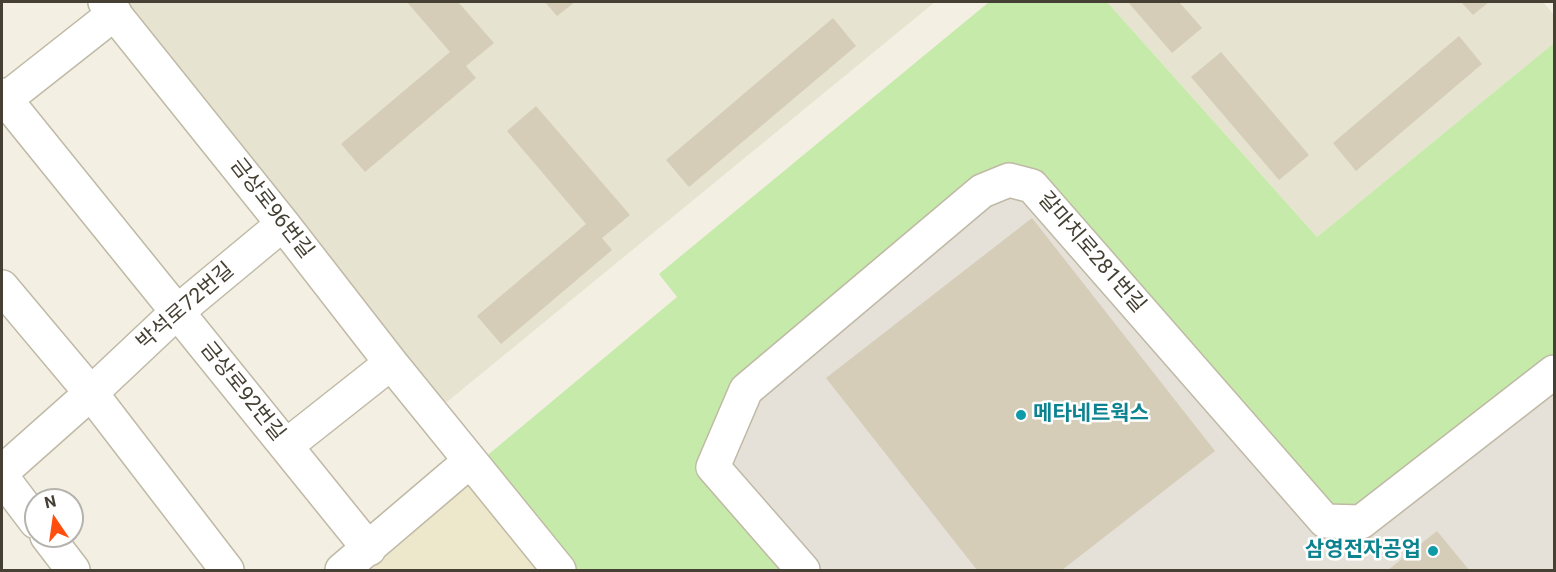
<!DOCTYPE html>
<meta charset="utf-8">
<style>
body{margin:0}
#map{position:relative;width:1556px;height:572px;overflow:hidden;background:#f3f0e3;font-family:Roboto,sans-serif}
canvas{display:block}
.frame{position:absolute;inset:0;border:3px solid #454033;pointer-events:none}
.north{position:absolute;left:24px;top:488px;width:60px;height:60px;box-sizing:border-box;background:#fff;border:2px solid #b5b3ad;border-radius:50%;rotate:347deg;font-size:16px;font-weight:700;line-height:24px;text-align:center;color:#454033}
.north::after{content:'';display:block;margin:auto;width:21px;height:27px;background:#ff4e0e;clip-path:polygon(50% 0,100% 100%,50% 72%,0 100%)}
</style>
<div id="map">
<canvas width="1556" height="572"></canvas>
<div class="frame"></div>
<div class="north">N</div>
</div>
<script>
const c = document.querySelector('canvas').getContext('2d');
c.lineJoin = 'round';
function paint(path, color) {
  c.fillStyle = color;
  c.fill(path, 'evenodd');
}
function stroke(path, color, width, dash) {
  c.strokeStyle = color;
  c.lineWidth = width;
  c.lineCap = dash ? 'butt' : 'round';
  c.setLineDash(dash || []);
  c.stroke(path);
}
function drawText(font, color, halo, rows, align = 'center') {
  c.font = font + ' Roboto,"Noto Sans KR",sans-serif';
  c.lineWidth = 5;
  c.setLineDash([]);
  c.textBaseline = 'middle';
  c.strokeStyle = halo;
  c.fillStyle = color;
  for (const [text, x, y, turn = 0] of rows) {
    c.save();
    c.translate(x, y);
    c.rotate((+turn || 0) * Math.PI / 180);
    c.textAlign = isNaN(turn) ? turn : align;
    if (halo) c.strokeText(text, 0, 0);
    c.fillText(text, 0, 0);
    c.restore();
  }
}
paint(new Path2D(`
 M116,2H935L442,406Z
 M1107,2H1543L1554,15V43L1317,237Z`), '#e7e3d1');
paint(new Path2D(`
 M1009,180L1554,365V570H803L713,467L746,390Z`), '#e5e1d8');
paint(new Path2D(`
 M460,470L547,570H343Z`), '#ede8cc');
paint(new Path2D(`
 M989,2H1107L1317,237L1554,43V365L1361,522L1325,521L1009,180L746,390L713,467L803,570H567L483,459L677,297L659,274Z`), '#c5eaa9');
paint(new Path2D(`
 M407,2H458L494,43L466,66L476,78L365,172L341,144L450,52Z
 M545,2H575L557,16Z
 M1128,2H1179L1202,28L1172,53Z
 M1461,2H1489L1473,15Z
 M833,18L856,46L689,187L666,160Z
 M1459,36L1482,64L1356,171L1333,143Z
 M1221,52L1309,155L1279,180L1191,77Z
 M536,106L630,215L602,238L612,250L501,344L477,316L586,224L507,131Z
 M1032,218L1215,451L1062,570H977L826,378Z
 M1437,531L1469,570H1388Z`), '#d5cdb8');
const minor = new Path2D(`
 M105,2L283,224L391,363L559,570
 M2,95L369,549
 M2,102L115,13
 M2,287L91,393L227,570
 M286,446L391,363
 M2,472L91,393L177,312L283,224
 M2,477L36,522
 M47,536L73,570
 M342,570L470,461
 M803,570L713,467L746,390L982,191L1009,180L1032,186L1325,521L1361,522L1554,372`);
stroke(minor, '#bfb9a5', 36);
stroke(minor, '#fff', 33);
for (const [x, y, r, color] of [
 [1021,415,6,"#0f9aa8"],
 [1433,551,6,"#0f9aa8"]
]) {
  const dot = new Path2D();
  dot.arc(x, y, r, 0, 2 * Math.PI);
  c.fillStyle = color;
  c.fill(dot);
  stroke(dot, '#fff', 2);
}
drawText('21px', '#454033', '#fff', [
 ["금상로96번길",271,209,52],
 ["갈마치로281번길",1091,253,49],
 ["박석로72번길",186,307,-41],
 ["금상로92번길",242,392,51]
]);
drawText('bold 21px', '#0d838f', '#fff', [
 ["메타네트웍스",1033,415],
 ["삼영전자공업",1421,551,"right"]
], 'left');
</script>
